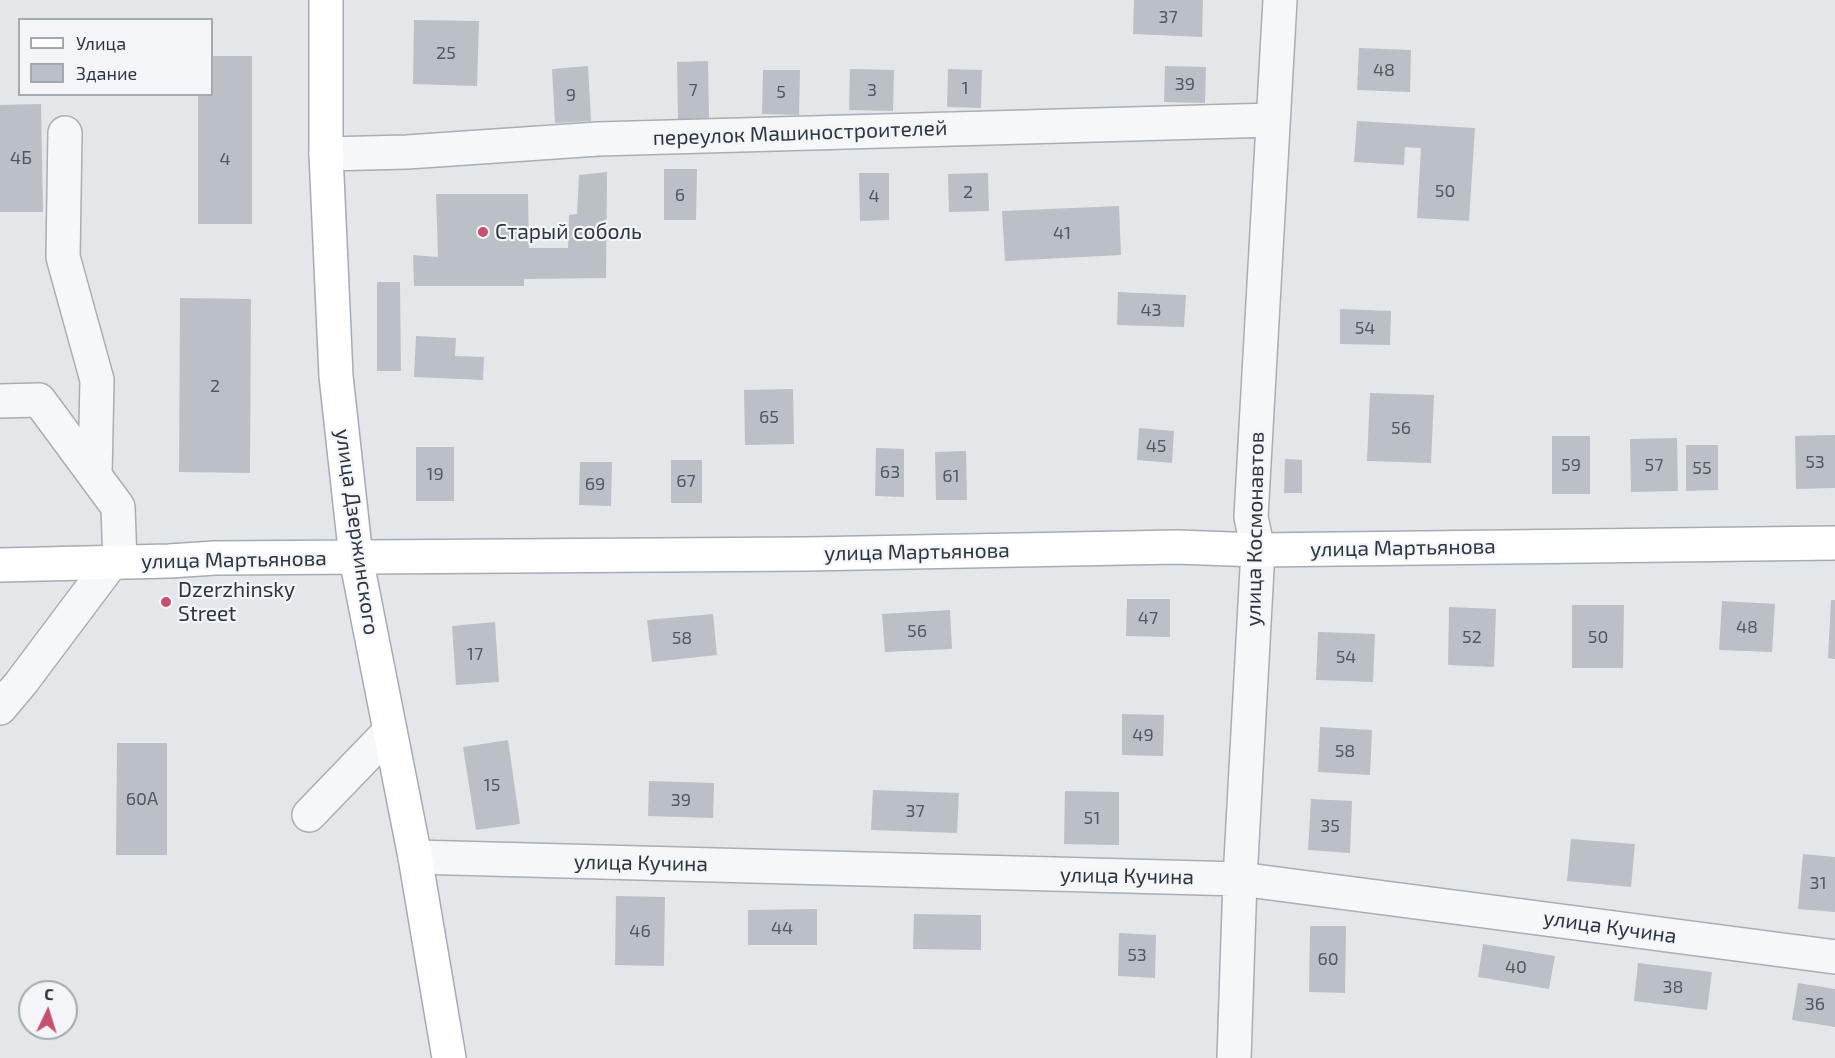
<!DOCTYPE html>
<meta charset="utf-8">
<style>
body{margin:0}
#map{position:relative;width:1835px;height:1058px;overflow:hidden;background:#e3e7ea;font-family:"Exo 2",sans-serif}
canvas{display:block}
.legend{position:absolute;left:18px;top:18px;width:195px;height:78px;box-sizing:border-box;background:#f3f5f8;border:2px solid #a3a9af;margin:0;padding:8px 10px;list-style:none;font-size:18px;color:#2c3642}
.legend li{display:flex;align-items:center;gap:12px;height:30px}
.legend b{width:30px;border:2px solid #a3a9af}
.north{position:absolute;left:18px;top:980px;width:60px;height:60px;box-sizing:border-box;background:#f3f5f8;border:2px solid #a3a9af;border-radius:50%;rotate:4deg;font-size:16px;font-weight:700;line-height:24px;text-align:center;color:#2c3642}
.north::after{content:'';display:block;margin:auto;width:21px;height:27px;background:#c7516c;clip-path:polygon(50% 0,100% 100%,50% 72%,0 100%)}
</style>
<div id="map">
<canvas width="1835" height="1058"></canvas>
<ul class="legend">
<li><b style="height:8px;background:#fff"></b>Улица</li>
<li><b style="height:16px;background:#bbc0c7"></b>Здание</li>
</ul>
<div class="north">С</div>
</div>
<script>
const c = document.querySelector('canvas').getContext('2d');
c.lineJoin = 'round';
function paint(path, color) {
  c.fillStyle = color;
  c.fill(path, 'evenodd');
}
function stroke(path, color, width, dash) {
  c.strokeStyle = color;
  c.lineWidth = width;
  c.lineCap = dash ? 'butt' : 'round';
  c.setLineDash(dash || []);
  c.stroke(path);
}
function drawText(font, color, halo, rows, align = 'center') {
  c.font = font + ' "Exo 2",sans-serif';
  c.lineWidth = 4.5;
  c.setLineDash([]);
  c.textBaseline = 'middle';
  c.strokeStyle = halo;
  c.fillStyle = color;
  for (const [text, x, y, turn = 0] of rows) {
    c.save();
    c.translate(x, y);
    c.rotate((+turn || 0) * Math.PI / 180);
    c.textAlign = isNaN(turn) ? turn : align;
    if (halo) c.strokeText(text, 0, 0);
    c.fillText(text, 0, 0);
    c.restore();
  }
}
paint(new Path2D(`
 M1134,0H1203L1202,37L1133,34Z
 M414,20L479,21L477,86L413,84Z
 M1359,48L1411,50L1410,92L1357,90Z
 M212,56H252V224H198V94H212Z
 M708,61L709,119H678L677,62Z
 M588,66L591,121L555,123L552,69Z
 M1165,66L1206,67L1205,103L1164,102Z
 M850,69L894,70L893,111L849,110Z
 M948,69L982,70L981,108L947,107Z
 M763,70H800L799,115L762,114Z
 M41,104L43,212H0V105Z
 M1357,121L1475,128L1469,221L1417,218L1421,148L1405,147L1404,165L1354,162Z
 M664,169H697L696,220H664Z
 M607,172L606,278L524,279V286H414L413,255L438,257L436,194H528L529,248H568L569,215L577,214L579,175Z
 M859,173H889V220L860,221Z
 M988,173L989,211L949,212L948,174Z
 M1119,206L1121,255L1005,261L1002,211Z
 M377,282H400L401,371H377Z
 M1118,292L1186,295L1184,327L1117,325Z
 M180,298L251,299L250,473L179,472Z
 M1340,309L1391,311L1390,345L1340,344Z
 M416,336L456,338L455,356L484,357L483,380L414,377Z
 M793,389L794,444L745,445L744,390Z
 M1370,393L1434,395L1431,463L1367,461Z
 M1139,428L1174,431L1172,463L1137,460Z
 M1835,435V488L1796,489L1795,436Z
 M1552,436H1590V494H1552Z
 M1677,438L1678,491L1631,492L1630,439Z
 M1686,445H1718V490L1686,491Z
 M416,447H454V501H416Z
 M876,448L904,449V497L875,496Z
 M966,451L967,500H936L935,452Z
 M1285,459L1302,460V493H1284Z
 M671,460H702V503H671Z
 M580,462H612L611,506L579,505Z
 M1127,599H1170V637L1126,636Z
 M1831,600H1835V659L1828,658Z
 M1722,601L1775,604L1772,652L1719,650Z
 M1572,605H1624L1623,668H1572Z
 M1449,607L1496,609L1494,667L1448,665Z
 M950,610L952,649L885,652L882,614Z
 M713,614L717,655L652,662L647,620Z
 M495,622L499,682L456,685L452,626Z
 M1318,632L1375,634L1373,682L1316,680Z
 M1122,714L1164,715L1163,756L1122,755Z
 M1320,727L1372,730L1370,775L1318,772Z
 M508,740L520,824L476,830L463,747Z
 M117,743H167V855H116Z
 M649,781L714,783L713,818L648,816Z
 M873,790L959,793L957,833L871,830Z
 M1065,791L1119,792V845L1064,844Z
 M1311,799L1352,801L1350,853L1308,850Z
 M1571,839L1635,844L1631,887L1567,881Z
 M1803,854L1835,857V912L1798,909Z
 M616,896L665,897L664,966L615,965Z
 M817,909V945H748V910Z
 M914,914L981,915V950L913,949Z
 M1310,926H1346L1345,993L1309,992Z
 M1119,933L1156,935L1155,978L1118,976Z
 M1483,944L1555,956L1549,989L1478,977Z
 M1638,963L1712,972L1707,1010L1634,1001Z
 M1798,983L1835,989V1027L1792,1020Z`), '#bbc0c7');
const minor = new Path2D(`
 M65,133L63,257L97,380L95,475
 M326,154L407,152L598,139L1273,120
 M0,401L39,400L118,507L120,562
 M0,708L21,683L111,563
 M309,815L390,731
 M415,857L1240,879L1835,957
 M1234,1058L1240,879L1258,550L1251,517L1280,0`);
const major = new Path2D(`
 M326,0V154L336,376L356,558L415,857L449,1058
 M0,565L169,561L215,558L807,554L1177,547L1258,550L1835,543`);
stroke(minor, '#a8aeb4', 36);
stroke(major, '#a3acb5', 36);
stroke(minor, '#f6f7f9', 33);
stroke(major, '#fff', 33);
for (const [x, y, r, color] of [
 [483,232,6,"#c7516c"],
 [166,602,6,"#c7516c"]
]) {
  const dot = new Path2D();
  dot.arc(x, y, r, 0, 2 * Math.PI);
  c.fillStyle = color;
  c.fill(dot);
  stroke(dot, '#f3f5f8', 2);
}
drawText('18px', '#505863', null, [
 ["37",1168,17],
 ["25",446,53],
 ["48",1384,70],
 ["39",1185,84],
 ["1",965,88],
 ["7",693,90],
 ["3",872,90],
 ["5",781,92],
 ["9",571,95],
 ["4Б",21,158],
 ["4",225,159],
 ["50",1445,191],
 ["2",968,192],
 ["6",680,195],
 ["4",874,196],
 ["41",1062,233],
 ["43",1151,310],
 ["54",1365,328],
 ["2",215,386],
 ["65",769,417],
 ["56",1401,428],
 ["45",1156,446],
 ["53",1815,462],
 ["59",1571,465],
 ["57",1654,465],
 ["55",1702,468],
 ["63",890,472],
 ["19",435,474],
 ["61",951,476],
 ["67",686,481],
 ["69",595,484],
 ["47",1148,618],
 ["48",1747,627],
 ["56",917,631],
 ["52",1472,637],
 ["50",1598,637],
 ["58",682,638],
 ["17",475,654],
 ["54",1346,657],
 ["49",1143,735],
 ["58",1345,751],
 ["15",492,785],
 ["60А",142,799],
 ["39",681,800],
 ["37",915,811],
 ["51",1092,818],
 ["35",1330,826],
 ["31",1818,883],
 ["44",782,928],
 ["46",640,931],
 ["53",1137,955],
 ["60",1328,959],
 ["40",1516,967],
 ["38",1673,987],
 ["36",1815,1004]
]);
drawText('21px', '#2c3642', '#f3f5f8', [
 ["переулок Машиностроителей",800,133,-2],
 ["улица Космонавтов",1255,529,-89],
 ["улица Дзержинского",357,532,82],
 ["улица Мартьянова",1403,548,-1],
 ["улица Мартьянова",917,552,-1],
 ["улица Мартьянова",234,560,-1],
 ["улица Кучина",641,863,1],
 ["улица Кучина",1127,876,1],
 ["улица Кучина",1610,927,8]
]);
drawText('21px', '#2c3642', '#f3f5f8', [
 ["Старый соболь",495,232],
 ["Dzerzhinsky",178,590],
 ["Street",178,614]
], 'left');
</script>
